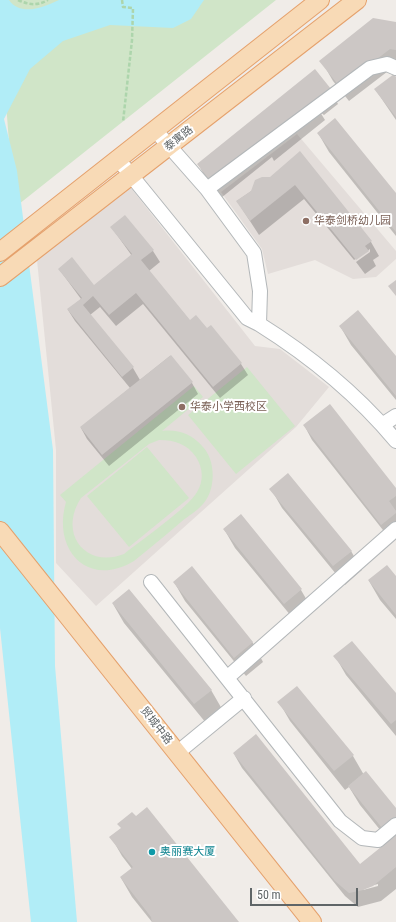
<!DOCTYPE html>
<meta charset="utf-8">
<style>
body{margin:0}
#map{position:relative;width:396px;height:922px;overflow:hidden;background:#f0ece8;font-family:"Roboto Condensed",sans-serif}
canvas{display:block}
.scale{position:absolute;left:250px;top:888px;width:108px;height:18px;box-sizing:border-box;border:2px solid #5f6567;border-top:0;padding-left:5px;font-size:12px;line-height:14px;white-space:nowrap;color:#5f6567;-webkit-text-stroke:3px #fff;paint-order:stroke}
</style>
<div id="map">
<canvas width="396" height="922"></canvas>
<div class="scale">50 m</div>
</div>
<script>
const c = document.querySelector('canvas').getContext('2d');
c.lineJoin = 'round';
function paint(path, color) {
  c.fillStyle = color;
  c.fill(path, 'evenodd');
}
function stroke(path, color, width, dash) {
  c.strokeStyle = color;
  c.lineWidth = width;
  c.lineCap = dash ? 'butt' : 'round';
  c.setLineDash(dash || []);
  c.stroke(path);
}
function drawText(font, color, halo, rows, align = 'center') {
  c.font = font + ' "Roboto Condensed","Noto Sans SC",sans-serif';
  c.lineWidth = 4;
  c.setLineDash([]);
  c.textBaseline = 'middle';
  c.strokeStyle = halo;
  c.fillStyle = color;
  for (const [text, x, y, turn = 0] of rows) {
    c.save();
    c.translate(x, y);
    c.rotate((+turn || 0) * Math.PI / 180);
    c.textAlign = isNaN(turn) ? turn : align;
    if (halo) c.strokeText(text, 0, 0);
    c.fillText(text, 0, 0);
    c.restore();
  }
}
paint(new Path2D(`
 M297,134L396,251V259L376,277L353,279L315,260L268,274L262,249L221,192Z
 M131,188L255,346L280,349L329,387L296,427L96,606L56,563V450L37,260Z`), '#e3ddda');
paint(new Path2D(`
 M0,0H276L14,208L0,24Z
 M247,367L295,426L236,474L188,415Z
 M194,386L203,397L162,431C178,429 192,434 203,447C216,461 216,490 203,504C197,511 188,516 181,522C166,535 150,548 134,561C87,589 52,549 66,502L60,495ZM159,440C175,440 187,444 196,457C203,468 204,481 197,492C189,507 140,541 124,554C85,569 58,533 81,498L149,444Z
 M147,447L189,498L129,547L87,496Z`), '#d0e5c8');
paint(new Path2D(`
 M0,0H9C21,17 44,7 59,0H204L191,19L173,28L110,25L63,41L30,69L4,119L17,171L53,450L55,666L77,922H31L0,628Z`), '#b1edf7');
paint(new Path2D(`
 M396,23V65L349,101L333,81L322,62Z
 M396,78V120L375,89Z
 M330,90L338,104L324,115L320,112L325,120L274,161L272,157L221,198L206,178L198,164Z
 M318,133L396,195V236L329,152Z
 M300,153L371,242L379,256L373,260L376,266L365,274L356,262L370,252V249L354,260L304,199L259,235L237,201L270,178Z
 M125,217L153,251L160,262L149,271L190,321L207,330L211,327L241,364L248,375L220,398L143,304L116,326L100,307L90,315L133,368L140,380L170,356L192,383L198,394L109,466L87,439L81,428L130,388L75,321L68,310L81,299L59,269L94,287L132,256L112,228Z
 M340,326L396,358V400L351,345Z
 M304,425L396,490V534L390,539L312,440Z
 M271,489L351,551L362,570L345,585L282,508Z
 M241,515L301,590L312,609L296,622L235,548L224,529Z
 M192,568L253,643L263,662L246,676L185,601L174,582Z
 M396,577V619L380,600L369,581Z
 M113,604L211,690L222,709L206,723L124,623Z
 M335,656L396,694V736L346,675Z
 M297,687L353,756L364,775L396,809V889L381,901L358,907L345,896L242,768L234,754L358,867L389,841L360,805L349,787L345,790L290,721L279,702ZM378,884V886L363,890L366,887Z
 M111,837L238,922H152L132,897L121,878L132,869L122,856Z`), '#0003');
paint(new Path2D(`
 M373,18L396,22V50L390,49L340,87L319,61Z
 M315,69L331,89L213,184L197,164Z
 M394,74L396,77V117L374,89Z
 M335,118L396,193V232L317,133Z
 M300,151L372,241L365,246L369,251L356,260L295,185L250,221L236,201L251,191L255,180L262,177H270Z
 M125,215L154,250L141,260L190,320L196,315L207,328L211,325L242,363L213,387L136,293L109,315L93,296L83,305L134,367L122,377L67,309L82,298L58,269L72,257L94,285L132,254L110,227Z
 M396,280V296L388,286Z
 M358,310L396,356V396L339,326Z
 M171,355L193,382L102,455L80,427Z
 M330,404L396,488V496L389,501L396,511V513L381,525L303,425Z
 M288,473L352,551L333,566L269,489Z
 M241,514L302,589L284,604L223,529Z
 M387,565L396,576V615L368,580Z
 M192,566L253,642L234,658L173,582Z
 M129,589L212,690L194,704L112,603Z
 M352,641L396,693V720L391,724L333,656Z
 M297,686L354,755L334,771L277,702Z
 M256,734L360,864L391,839L348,786L366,771L396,808V867L373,886L363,890L349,893L335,881L233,753Z
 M147,807L239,922H152L151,917L120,877L133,867L109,837L121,828L117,824L132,812L136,816Z`), '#ccc7c5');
const minor = new Path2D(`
 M155,130L207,189
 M117,158L247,318L259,324L260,291L254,253L207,189L370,68L387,64L396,68
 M259,324C310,356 357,394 396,441
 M382,425L396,416
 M151,582L340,821L362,838L378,840L396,825
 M228,677L396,529
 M177,753L244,698`);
const major = new Path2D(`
 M0,252L320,0
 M0,277L357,0
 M0,531L312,922`);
stroke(minor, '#b3b7b9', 16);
stroke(major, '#e5a16c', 20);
stroke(new Path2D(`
 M18,0C29,5 37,6 48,0
 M122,0L123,7L133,8L132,40L123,122`), '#add5ac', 2.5, [4, 2]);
stroke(minor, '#fff', 14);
stroke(major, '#f8dab6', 18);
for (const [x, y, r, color] of [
 [306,221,4,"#8d6e63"],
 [182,407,4,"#8d6e63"],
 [152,852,4,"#0f9aa8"]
]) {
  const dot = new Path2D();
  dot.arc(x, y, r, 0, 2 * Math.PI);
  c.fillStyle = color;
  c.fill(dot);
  stroke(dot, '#fff', 1.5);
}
drawText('11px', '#5f6567', '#fff', [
 ["泰寓路",179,139,-38],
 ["贸城中路",156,726,52]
]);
drawText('11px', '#785e54', '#fff', [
 ["华泰剑桥幼儿园",314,221],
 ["华泰小学西校区",190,407]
], 'left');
drawText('11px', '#0d838f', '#fff', [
 ["奥丽赛大厦",160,852]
], 'left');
</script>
